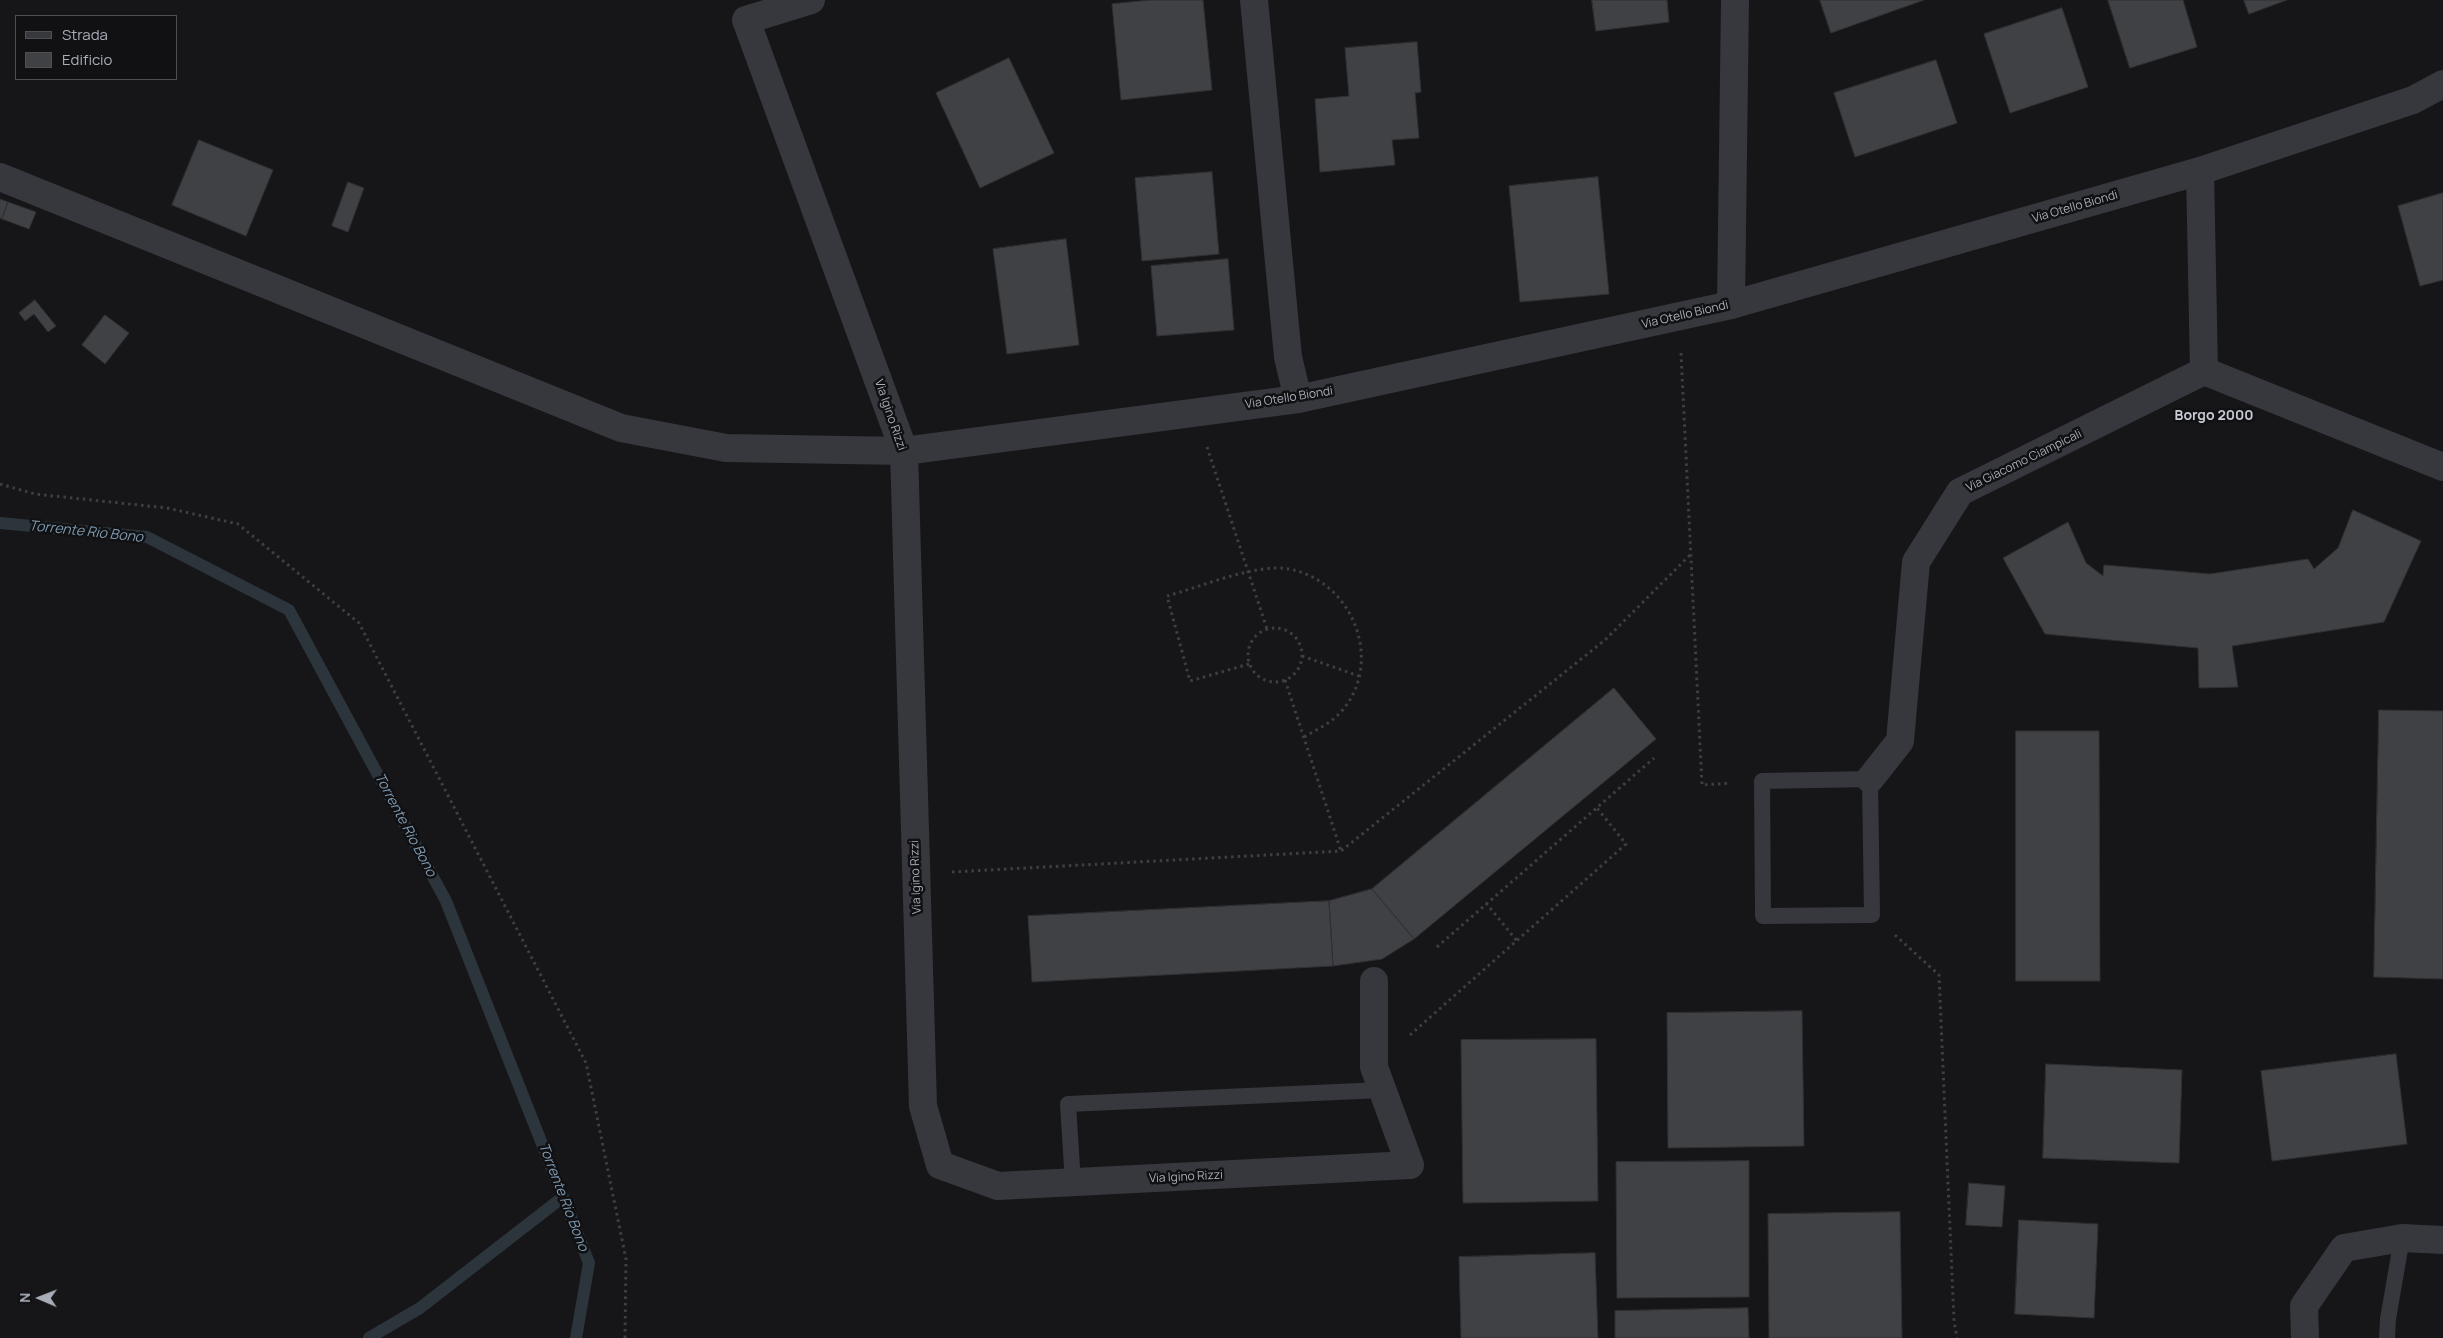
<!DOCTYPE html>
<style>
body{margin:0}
#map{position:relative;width:2443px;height:1338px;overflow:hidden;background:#161618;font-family:Manrope,sans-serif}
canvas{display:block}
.legend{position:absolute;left:15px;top:15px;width:162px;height:65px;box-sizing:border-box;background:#111113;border:1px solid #4d4f55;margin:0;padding:6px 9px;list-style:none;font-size:15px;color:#a8adb8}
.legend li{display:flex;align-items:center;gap:10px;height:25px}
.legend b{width:25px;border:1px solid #4d4f55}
.north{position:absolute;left:15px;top:1273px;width:50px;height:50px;-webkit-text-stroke:4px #111113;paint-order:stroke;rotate:271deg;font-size:14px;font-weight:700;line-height:20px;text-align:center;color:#a8adb8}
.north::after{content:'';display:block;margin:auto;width:18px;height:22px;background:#a8adb8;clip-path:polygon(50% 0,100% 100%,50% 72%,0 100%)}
</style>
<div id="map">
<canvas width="2443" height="1338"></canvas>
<ul class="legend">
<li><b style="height:6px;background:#37383d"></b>Strada</li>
<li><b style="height:14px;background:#404145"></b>Edificio</li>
</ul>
<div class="north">N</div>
</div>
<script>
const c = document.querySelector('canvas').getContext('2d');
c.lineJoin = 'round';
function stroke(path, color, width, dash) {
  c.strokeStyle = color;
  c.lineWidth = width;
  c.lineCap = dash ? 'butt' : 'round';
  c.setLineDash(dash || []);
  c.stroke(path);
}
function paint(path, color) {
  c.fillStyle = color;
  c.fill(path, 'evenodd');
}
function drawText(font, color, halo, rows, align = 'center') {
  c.font = font + ' Manrope,sans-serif';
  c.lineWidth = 5;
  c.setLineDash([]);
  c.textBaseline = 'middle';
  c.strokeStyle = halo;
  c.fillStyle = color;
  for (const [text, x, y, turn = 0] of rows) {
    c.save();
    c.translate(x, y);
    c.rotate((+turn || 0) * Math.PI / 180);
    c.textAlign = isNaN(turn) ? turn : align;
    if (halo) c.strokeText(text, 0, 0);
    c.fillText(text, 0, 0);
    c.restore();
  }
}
stroke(new Path2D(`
 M0,523L147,537L289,610L446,901L563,1197L589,1263L576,1338
 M369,1338L420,1308L563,1197`), '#2c353c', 12);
const building = new Path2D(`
 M1151,0H1203L1212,90L1121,100L1112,4Z
 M1592,0H1667L1669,22L1596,31Z
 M1820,0H1924L1831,33Z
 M2108,0H2183L2197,47L2130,68Z
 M2244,0H2287L2249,14Z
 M2062,8L2088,87L2010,113L1984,34Z
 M1417,42L1421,92L1415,93L1419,138L1392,140L1395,165L1320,172L1315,99L1349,96L1345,48Z
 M1009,58L1054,153L980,188L936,93Z
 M1936,60L1957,123L1855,157L1834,93Z
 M199,140L273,170L246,236L172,205Z
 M1212,172L1219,254L1142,261L1135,178Z
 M1598,177L1609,294L1520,302L1509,186Z
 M348,182L364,188L348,232L332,226Z
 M2443,193V280L2420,286L2398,206Z
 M0,199L8,202L2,219L0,218Z
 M8,202L36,212L29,229L2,219Z
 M1066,239L1079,345L1007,354L993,249Z
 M1228,259L1234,330L1157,336L1151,266Z
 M35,300L56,326L48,332L34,314L25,321L19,313Z
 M105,315L129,333L105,364L82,345Z
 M2353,510L2421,541L2384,622L2232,646L2238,687L2199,688L2198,648L2045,634L2003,558L2068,522L2086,563L2103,576L2104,565L2210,574L2308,559L2314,569L2338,548Z
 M1614,688L1656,739L1414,939L1372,889Z
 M2379,710L2443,711V979L2374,977Z
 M2016,731H2099L2100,981H2016Z
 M1372,889L1414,939L1382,959L1333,966L1329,901Z
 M1329,901L1333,966L1032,982L1028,916Z
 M1802,1011L1804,1146L1668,1148L1667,1013Z
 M1596,1039L1598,1201L1463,1203L1461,1040Z
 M2396,1054L2407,1144L2272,1161L2261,1071Z
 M2046,1064L2182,1070L2179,1163L2043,1158Z
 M1749,1161V1297L1617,1298L1616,1162Z
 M1969,1183L2005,1186L2002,1227L1966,1225Z
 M1900,1212L1902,1338H1769L1768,1214Z
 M2019,1220L2098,1224L2094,1318L2015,1314Z
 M1595,1253L1598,1338H1461L1459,1257Z
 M1748,1308L1749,1338H1615V1311Z`);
paint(building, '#404145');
stroke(building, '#303034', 1);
stroke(new Path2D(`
 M1681,353L1702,785L1731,783
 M1207,447L1267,629
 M0,484L35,494L167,508L238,524L359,623L586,1063L626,1259L625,1338
 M1248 655a27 27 0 1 1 54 0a27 27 0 1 1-54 0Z
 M1302,656L1359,676
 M1249,664L1190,681L1167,596C1200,587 1257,563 1289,569C1354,581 1386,665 1339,714C1329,724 1316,730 1304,737
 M1285,680L1341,851
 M952,872L1341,851L1605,640L1691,554
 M1486,903L1517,941
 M1895,935L1939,975L1954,1321L1957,1338
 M1437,947L1654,758
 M1410,1035L1626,844L1597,808`), '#3d3f44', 3, [2.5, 4]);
stroke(new Path2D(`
 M1870,779L1872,915L1763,916L1762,781Z
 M1073,1183L1068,1104L1382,1090
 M2387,1338L2388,1319L2402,1238`), '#37383d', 16);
stroke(new Path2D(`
 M811,0L746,20L904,451L923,1106L940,1165L998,1186L1410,1165L1374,1067V981
 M1254,0L1288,357L1298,399
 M1731,305L1735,0
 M2204,371L2443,467
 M1870,779L1900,741L1916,562L1960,492L2204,371L2200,171
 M2305,1338L2304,1306L2344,1248L2402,1238L2443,1240`), '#37383d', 28);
stroke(new Path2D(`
 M0,177L621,428L726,448L904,451L1298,399L1731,305L2200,171L2413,100L2443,84`), '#37383d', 28);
drawText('12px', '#a8adb8', '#111113', [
 ["Via Otello Biondi",2075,207,-16],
 ["Via Otello Biondi",1685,315,-13],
 ["Via Otello Biondi",1289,398,-9],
 ["Via Igino Rizzi",890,415,71],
 ["Via Giacomo Ciampicali",2024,461,-26],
 ["Via Igino Rizzi",916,877,-92],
 ["Via Igino Rizzi",1186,1177,-3]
]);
drawText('bold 14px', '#c9ccd4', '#111113', [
 ["Borgo 2000",2214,416]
]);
drawText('italic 14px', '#7f9bb3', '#111113', [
 ["Torrente Rio Bono",86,532,6],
 ["Torrente Rio Bono",405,825,62],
 ["Torrente Rio Bono",563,1197,69]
]);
</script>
